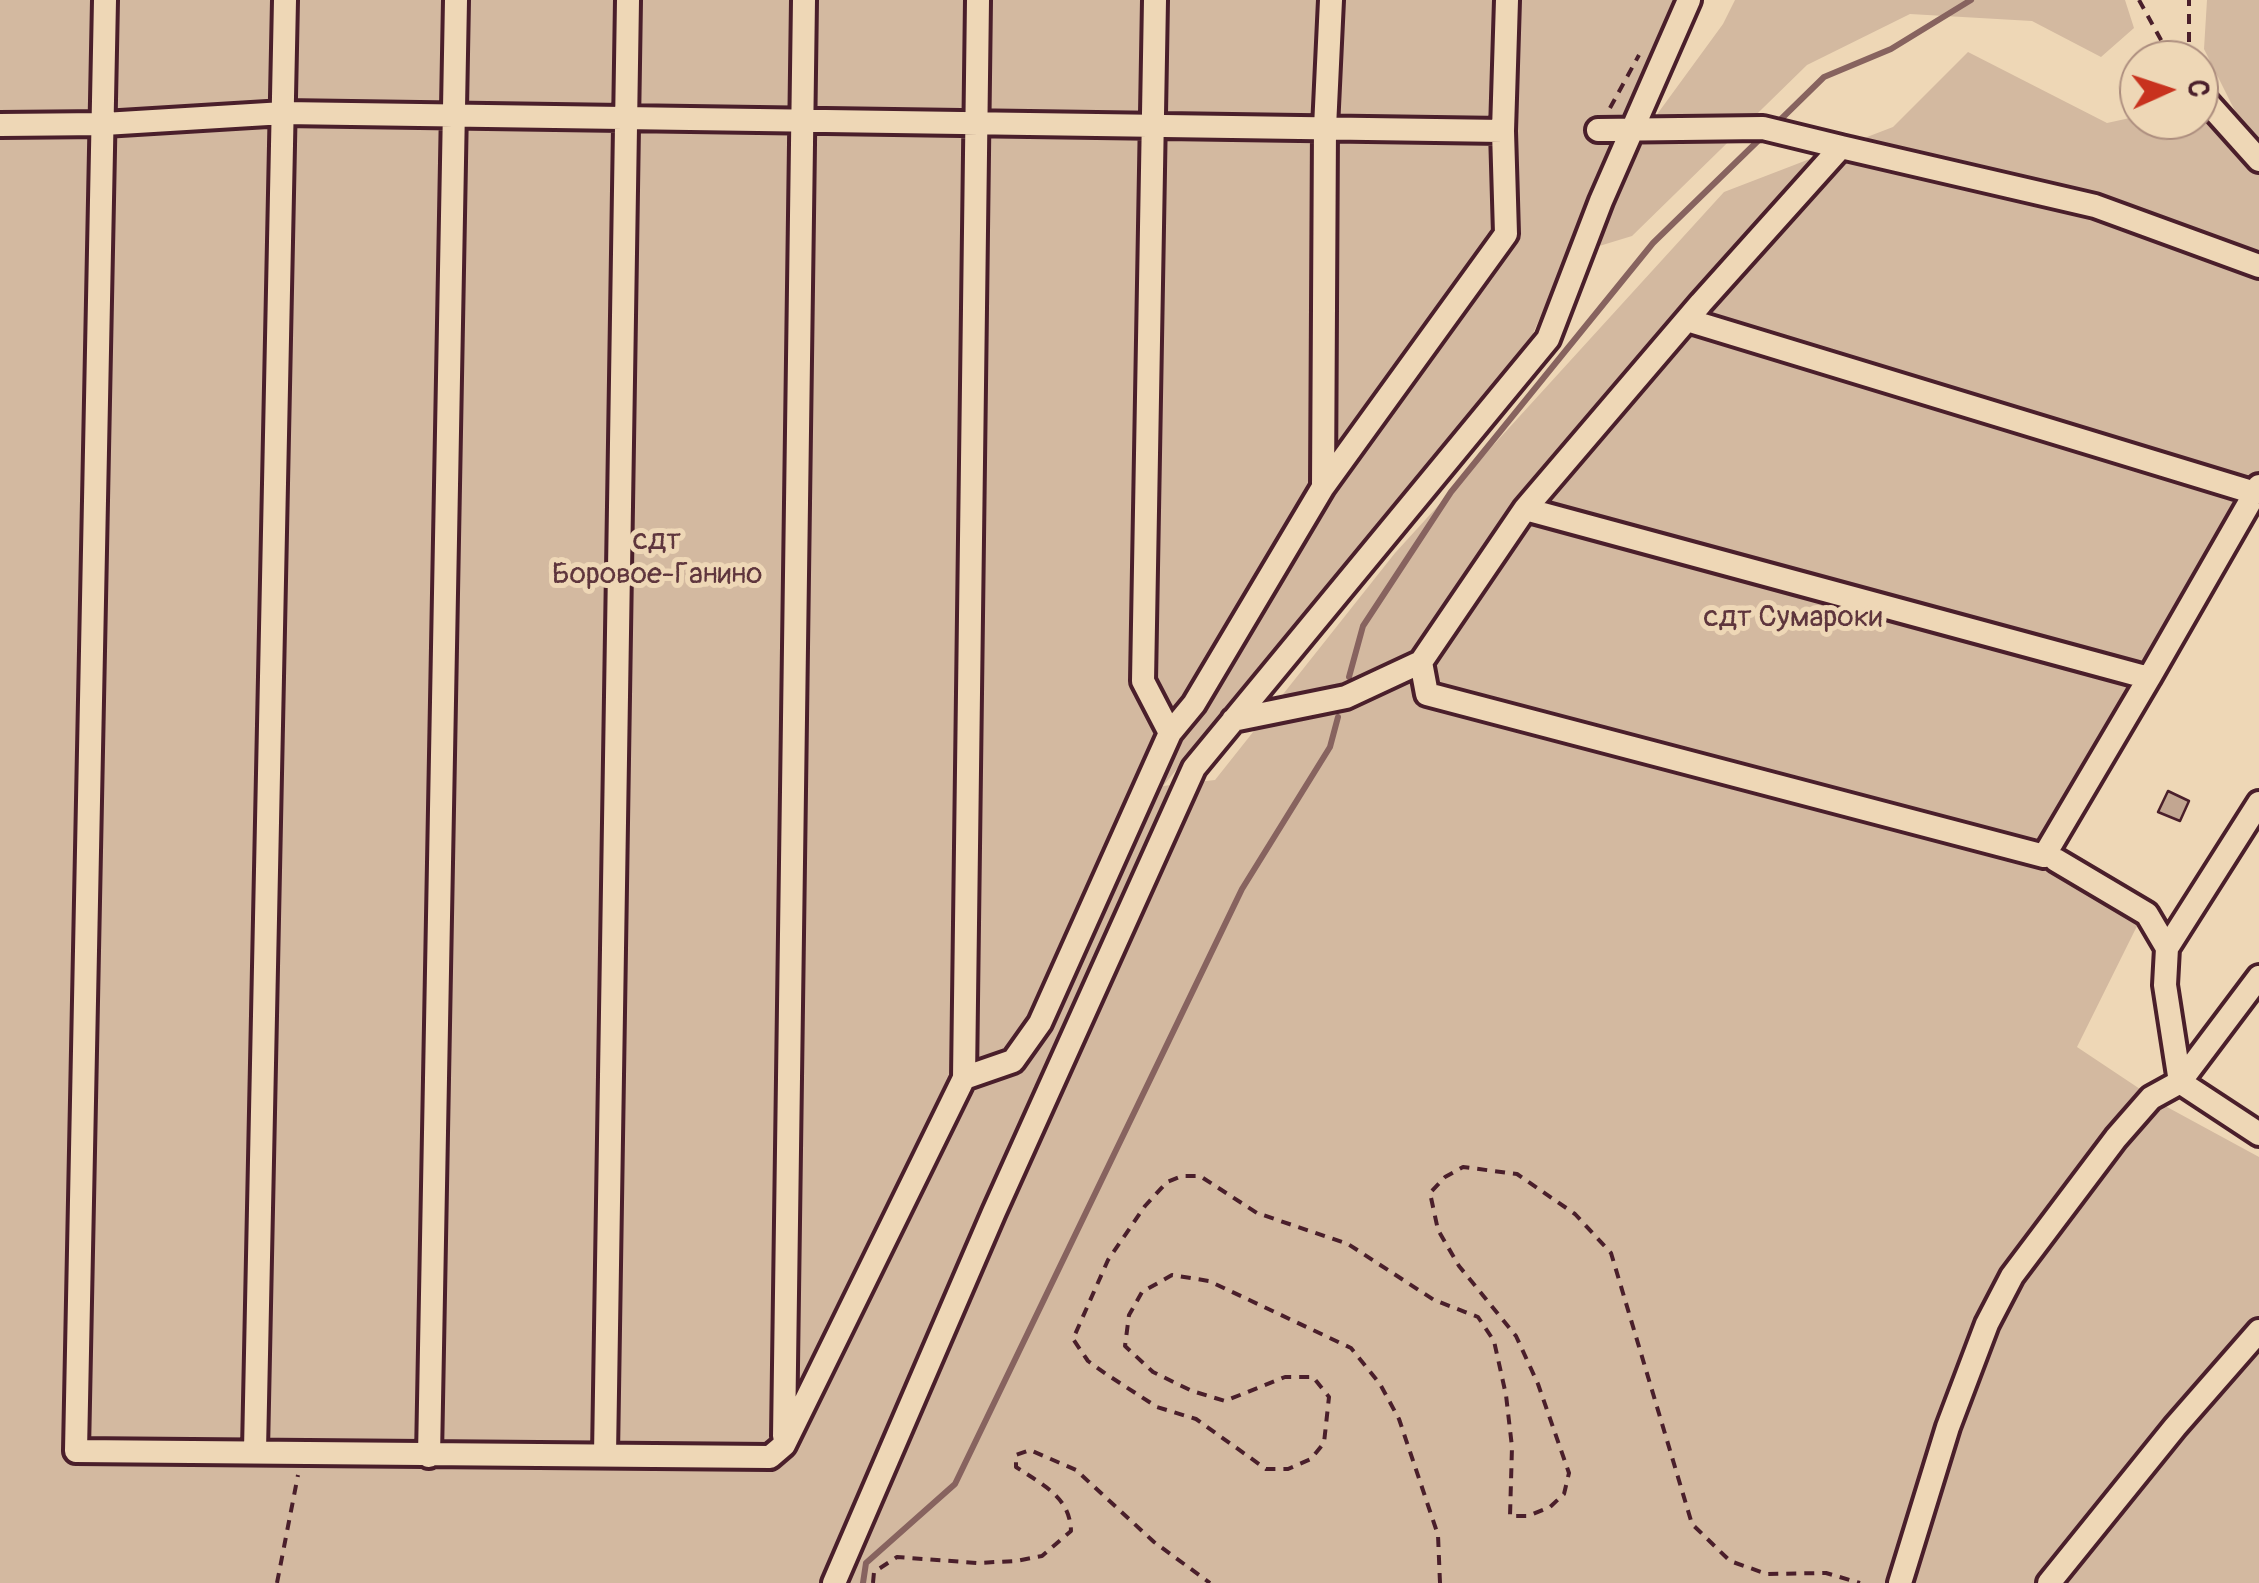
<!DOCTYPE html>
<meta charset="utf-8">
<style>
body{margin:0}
#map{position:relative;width:2259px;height:1583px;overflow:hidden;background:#eed7b6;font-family:Pangolin,sans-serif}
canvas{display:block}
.north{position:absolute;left:2119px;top:40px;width:100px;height:100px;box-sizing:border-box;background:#eed7b6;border:2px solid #ac8d7e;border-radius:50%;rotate:87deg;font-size:28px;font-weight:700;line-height:40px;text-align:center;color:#4a1f2b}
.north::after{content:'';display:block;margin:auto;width:35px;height:45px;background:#c8321e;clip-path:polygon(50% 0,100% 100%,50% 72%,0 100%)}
</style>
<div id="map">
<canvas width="2259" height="1583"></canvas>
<div class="north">С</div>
</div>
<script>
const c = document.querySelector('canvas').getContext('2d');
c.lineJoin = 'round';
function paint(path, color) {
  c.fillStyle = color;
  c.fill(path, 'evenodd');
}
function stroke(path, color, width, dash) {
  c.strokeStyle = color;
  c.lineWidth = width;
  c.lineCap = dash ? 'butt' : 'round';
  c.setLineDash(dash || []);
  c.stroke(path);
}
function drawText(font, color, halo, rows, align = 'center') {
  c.font = font + ' Pangolin,sans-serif';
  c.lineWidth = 10;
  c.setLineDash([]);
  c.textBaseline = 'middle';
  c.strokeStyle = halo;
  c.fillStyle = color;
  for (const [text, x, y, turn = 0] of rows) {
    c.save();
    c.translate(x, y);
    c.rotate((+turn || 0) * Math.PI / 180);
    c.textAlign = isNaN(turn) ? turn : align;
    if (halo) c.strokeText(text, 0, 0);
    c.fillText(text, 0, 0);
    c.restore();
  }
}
paint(new Path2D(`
 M0,0H1677L1532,336L1163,786L1215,780L1395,553L1724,192L1893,127L1968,52L2107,123L2139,116V120H2199V104L2257,155L2204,49L2207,0H2259V486L2044,855L2140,920L2077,1047L2167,1107L2259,1157V1583H0Z
 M1735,0H2125L2134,28L2101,57L2032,21L1910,14L1807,65L1632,236L1596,247L1631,150L1723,24Z`), '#d3b9a0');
stroke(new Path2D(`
 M1777,123L1824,77L1891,49L1971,0
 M1349,677L1363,626L1451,492L1653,243L1764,135
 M863,1583L866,1563L955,1484L1242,889L1330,747L1338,717`), '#87635f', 6);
const building = new Path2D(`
 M2168,791L2189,801L2180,821L2158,812Z`);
paint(building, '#c2a691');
stroke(building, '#4a1f2b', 2.5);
const minor = new Path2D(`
 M105,0L76,1451L770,1457L784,1445L964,1078L978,0
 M1155,0L1143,681L1170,733
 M2207,102L2259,160
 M0,125L104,124L284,113L1503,131
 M1841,147L2095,206L2259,266
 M1687,320L2255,493L2259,486
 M1323,487L1325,128L1331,0
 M1525,509L2149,678L2255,493
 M1421,662L1427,694L2044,856L2149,678
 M1233,720L1346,697L1421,662L1525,509L1701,303L1841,147L1763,128L1598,130
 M2056,860L2147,914L2167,948L2165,985L2180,1082L2259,1134
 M2167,948L2259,803
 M964,1078L1013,1061L1040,1023L1170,733L1194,704L1323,487L1506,234L1503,131L1507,0
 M784,1436L804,0
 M255,1450L285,0
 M605,1454L628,0
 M429,1456L456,0
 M834,1583L994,1212L1194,768L1548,339L1601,201L1689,0
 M1900,1583L1948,1427L1987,1324L2012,1276L2116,1138L2151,1098L2180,1082L2259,977
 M2049,1583L2175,1427L2259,1331`);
stroke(minor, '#4a1f2b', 30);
stroke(new Path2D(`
 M2139,0L2172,60
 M2189,60V0
 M1610,108L1639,55
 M277,1583L298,1475
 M873,1583L874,1572L897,1557L977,1563L1016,1561L1042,1556L1071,1531C1070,1497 1043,1485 1016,1467V1455L1030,1450L1076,1470L1154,1542L1210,1583
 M1440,1583L1438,1535L1399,1419L1380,1384L1351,1348L1209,1281L1172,1275L1142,1292L1129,1315L1125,1346L1153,1372L1192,1391L1225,1401L1285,1377H1313L1329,1397L1324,1443L1311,1459L1288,1469H1266L1196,1419L1157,1407L1106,1374L1088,1361L1073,1339L1108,1260L1145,1206L1167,1182L1182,1176H1200L1257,1213L1348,1244L1434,1300L1478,1317L1494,1341L1506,1395L1512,1447L1510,1516H1528L1550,1507L1564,1494L1569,1473L1538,1384L1516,1336L1459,1266L1438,1230L1430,1193L1445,1177L1463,1167L1517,1174L1575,1214L1611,1253L1692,1524L1730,1561L1767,1574L1826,1573L1860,1583`), '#4a1f2b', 4, [10, 8]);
stroke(minor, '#eed7b6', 22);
drawText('30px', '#5f363d', '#eed7b6', [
 ["сдт",657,541],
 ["Боровое-Ганино",657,575],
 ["сдт Сумароки",1793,618]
]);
</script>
